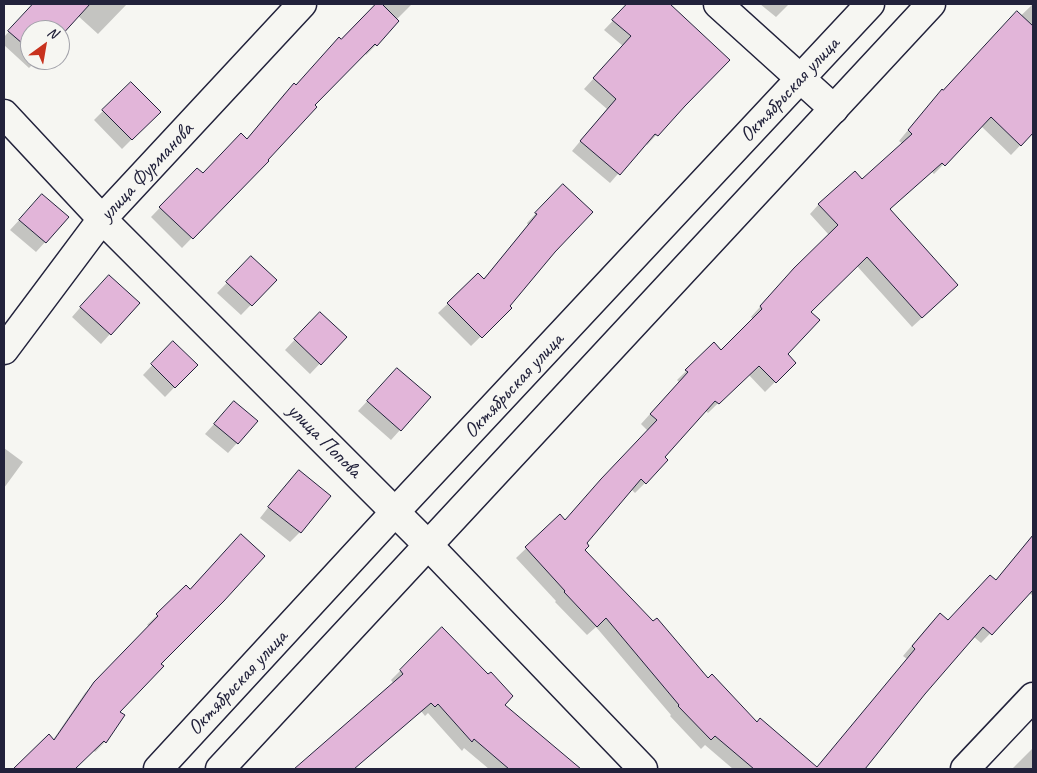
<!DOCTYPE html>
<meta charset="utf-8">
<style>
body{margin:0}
#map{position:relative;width:1037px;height:773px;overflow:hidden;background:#f6f6f2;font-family:Caveat,sans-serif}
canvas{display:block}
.frame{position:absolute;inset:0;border:5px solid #22223b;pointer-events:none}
.north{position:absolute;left:20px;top:20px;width:50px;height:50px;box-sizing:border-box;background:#f6f6f2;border:1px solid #a1a1a9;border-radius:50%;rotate:32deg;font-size:14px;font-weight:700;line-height:20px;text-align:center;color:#22223b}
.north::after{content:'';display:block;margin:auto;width:18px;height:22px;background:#c8321e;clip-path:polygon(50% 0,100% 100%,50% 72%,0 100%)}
</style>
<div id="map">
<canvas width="1037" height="773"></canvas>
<div class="frame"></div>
<div class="north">N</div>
</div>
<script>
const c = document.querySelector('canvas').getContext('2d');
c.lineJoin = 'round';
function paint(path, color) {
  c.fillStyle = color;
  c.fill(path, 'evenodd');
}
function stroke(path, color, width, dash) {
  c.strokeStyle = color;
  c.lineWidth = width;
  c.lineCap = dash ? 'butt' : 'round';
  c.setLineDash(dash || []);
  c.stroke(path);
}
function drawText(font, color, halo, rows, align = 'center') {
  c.font = font + ' Caveat,sans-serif';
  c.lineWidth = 4.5;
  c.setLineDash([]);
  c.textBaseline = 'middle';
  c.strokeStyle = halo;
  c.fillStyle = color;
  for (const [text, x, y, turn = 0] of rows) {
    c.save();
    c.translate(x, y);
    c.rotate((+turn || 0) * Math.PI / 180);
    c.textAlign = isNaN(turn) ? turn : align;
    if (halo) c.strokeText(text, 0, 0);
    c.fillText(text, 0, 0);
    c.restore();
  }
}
paint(new Path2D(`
 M34,4H127L98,34L77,15L60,35V30H30V60H37L29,68L4,45V37Z
 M377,4H412L396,20L398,21L376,45L366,55L365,53L313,105L267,160V161L182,248L151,217L197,169L202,175L246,140L284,94L294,85L295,86Z
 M629,4H668L728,61L684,105L647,145L645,143L610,183L572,151L607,109L584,89L623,46L604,30Z
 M760,4H789L776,17Z
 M1033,4V132L1011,155L981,126L934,174L931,171L889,210L947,295L912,327L857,266L810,312L786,354L794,363L765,392L748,374L708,413L705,410L663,457L667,461L635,493L631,489L585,543L583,550L708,679L757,724L816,769L907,659L903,656L930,624L940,615L947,621L995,581L1033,535V594L1032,595L1029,593L981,643L973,636L924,694L863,769H733L705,745L701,749L670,716L671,715L596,627L587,635L555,602L556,601L516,558L560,516L565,521L648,431L641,424L679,382L677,380L714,344L721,351L753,319L751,317L785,279L829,235L810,214L819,204L862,181L903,144L899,141L933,100Z
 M131,83L159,112L122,149L94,120Z
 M553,195L554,252L508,306L510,308L471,346L438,313L478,275L483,280L528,225L527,223Z
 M33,205L68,217L36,252L10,230Z
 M251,258L275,280L241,315L217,293Z
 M99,286L110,334L101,344L72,317Z
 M320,313L345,337L310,374L285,350Z
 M173,343L196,365L165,397L143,375Z
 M397,369L400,430L391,440L358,411Z
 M234,402L237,443L228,453L205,434Z
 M4,448L23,462L4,488Z
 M299,471L329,496L300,532L290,542L260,518L289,481Z
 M186,587L160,664L118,712L123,716L105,742L95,752L93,750L73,769H15L49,736L53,740L85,693L149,626L147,625Z
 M442,629L504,705L562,755L576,769H489L464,748L462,751L428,713L425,716L421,711L353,769H298L322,746L394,684L391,680Z
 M1033,748V769H1012Z`), '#0003');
const building = new Path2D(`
 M33,4H90L60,37V30H30V50L8,31Z
 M376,4H382L399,21L377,46L375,44L315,105L317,107L268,160L269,161L193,239L159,207L197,168L203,173L241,133L247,139L294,83L296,85L339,37L341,39Z
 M627,4H670L730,60L685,106L658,136L655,134L620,175L580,141L616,99L593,78L631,36L612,20Z
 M1017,11L1033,26V133L1021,146L991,117L945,166L942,163L890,209L958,285L922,318L867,257L811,312L820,320L788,354L796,363L776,383L759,366L719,404L715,401L665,457L668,460L646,484L641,479L587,543L589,546L585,550L653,621L657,618L708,678L712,674L757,722L760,718L817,767L915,649L912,646L940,613L948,620L990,575L996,580L1033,535V590L992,635L983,627L925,694L865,769H754L715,736L711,740L678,706L679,705L606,618L597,627L564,592L565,591L525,547L560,514L565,520L601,479L657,420L650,414L688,372L685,370L714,342L721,350L762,309L760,306L794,268L838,225L818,204L855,171L862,179L912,134L908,130L942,89L943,90Z
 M131,82L161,112L132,140L102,110Z
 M563,184L593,212L555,252L510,306L512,308L482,338L447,303L478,273L484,279L537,214L535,213Z
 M42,194L69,217L46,243L19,220Z
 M251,256L277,280L252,306L226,282Z
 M109,275L140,303L111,335L80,307Z
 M320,312L347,337L321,365L294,339Z
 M173,341L198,365L175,388L151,364Z
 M397,368L431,397L401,431L367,401Z
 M234,401L258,421L238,444L214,424Z
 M299,470L331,496L301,533L268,507Z
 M241,534L265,556L224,601L161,664L164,666L120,712L125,715L106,743L104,741L75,769H13L49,734L54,740L94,682L158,616L156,614L186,585L190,589Z
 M442,627L488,674L491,672L513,696L505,705L581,769H509L474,739L472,742L438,704L435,707L431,703L354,769H294L403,674L400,670Z`);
paint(building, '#e2b5d9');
stroke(building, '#22223b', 1);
const street = new Path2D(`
 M4,114L102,219L428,545L643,769
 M4,350L102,219L302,4`);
const secondary = new Path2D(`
 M718,4L834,109
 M965,769L1033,697`);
const primary = new Path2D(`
 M158,769L395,512L870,4
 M220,769L931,4`);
stroke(street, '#22223b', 31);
stroke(secondary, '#22223b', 31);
stroke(primary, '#22223b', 31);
stroke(street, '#f6f6f2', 28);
stroke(secondary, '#f6f6f2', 28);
stroke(primary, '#f6f6f2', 28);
drawText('21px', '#22223b', '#f6f6f2', [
 ["Октябрьская улица",790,90,-47],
 ["улица Фурманова",147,172,-47],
 ["Октябрьская улица",514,386,-47],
 ["улица Попова",324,441,45],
 ["Октябрьская улица",238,683,-47]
]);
</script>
